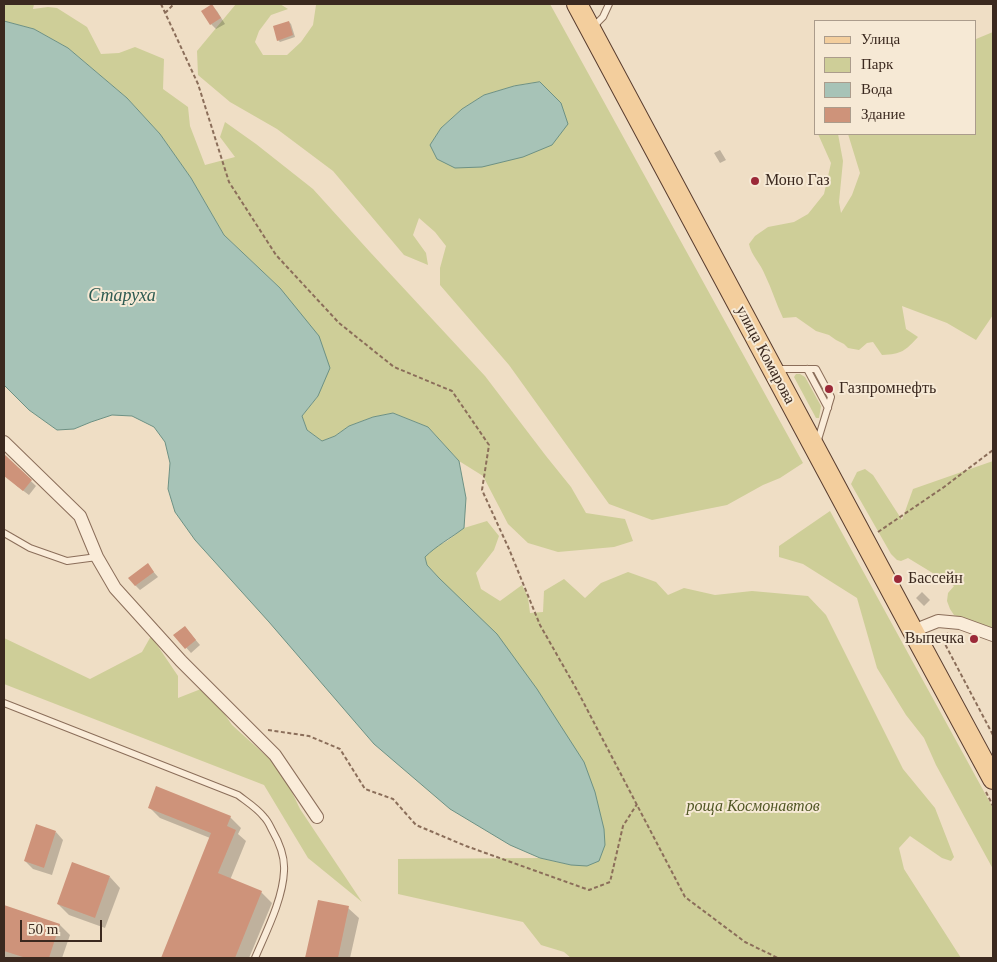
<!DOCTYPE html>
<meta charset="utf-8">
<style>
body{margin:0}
#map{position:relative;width:997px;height:962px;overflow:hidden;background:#efdec5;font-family:"Times New Roman",serif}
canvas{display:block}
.frame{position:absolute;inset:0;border:5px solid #3b291f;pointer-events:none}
.legend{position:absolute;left:814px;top:20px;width:162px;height:115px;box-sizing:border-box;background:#f6e9d5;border:1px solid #ab9c8c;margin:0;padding:6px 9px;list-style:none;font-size:15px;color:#3b291f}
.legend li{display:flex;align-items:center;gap:10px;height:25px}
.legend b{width:25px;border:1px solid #ab9c8c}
.scale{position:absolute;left:20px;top:920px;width:82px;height:22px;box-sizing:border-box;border:2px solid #3b291f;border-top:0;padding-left:6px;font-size:15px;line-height:18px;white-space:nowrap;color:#3b291f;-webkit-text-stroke:4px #f6e9d5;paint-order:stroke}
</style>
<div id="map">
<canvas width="997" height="962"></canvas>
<div class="frame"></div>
<ul class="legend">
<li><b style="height:6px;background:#f3ce9d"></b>Улица</li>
<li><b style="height:14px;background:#cece98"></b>Парк</li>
<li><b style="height:14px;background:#a7c3b7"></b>Вода</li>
<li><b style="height:14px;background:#ce937a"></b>Здание</li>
</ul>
<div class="scale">50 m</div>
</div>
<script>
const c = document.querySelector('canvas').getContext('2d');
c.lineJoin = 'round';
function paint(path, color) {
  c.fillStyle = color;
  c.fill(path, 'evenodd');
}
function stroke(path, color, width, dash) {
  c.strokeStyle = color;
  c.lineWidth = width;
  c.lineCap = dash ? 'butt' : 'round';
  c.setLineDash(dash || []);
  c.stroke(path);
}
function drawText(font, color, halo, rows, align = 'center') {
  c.font = font + ' "Times New Roman",serif';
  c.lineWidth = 4;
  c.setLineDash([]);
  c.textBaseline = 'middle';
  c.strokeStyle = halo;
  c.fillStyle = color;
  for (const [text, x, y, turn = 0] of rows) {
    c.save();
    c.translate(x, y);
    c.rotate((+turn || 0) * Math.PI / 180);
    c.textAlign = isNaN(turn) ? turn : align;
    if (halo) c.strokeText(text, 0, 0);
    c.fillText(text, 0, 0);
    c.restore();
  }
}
paint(new Path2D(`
 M4,4H34L33,9L48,7L57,8L87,27L101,54L119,53L135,47L164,59L163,89L188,107L190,126L205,165L235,157L220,137L225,122L256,144L313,189L370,252L485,376L546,456L571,487L586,513L625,519L633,541L614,547L558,552L528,543L508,524L483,476L459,461L428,427L393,413L373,417L349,426L335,436L322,441L307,430L302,416L318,396L280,288L224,235L191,178L160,134L127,98L68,48L34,29L4,21Z
 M236,4H280L288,9L271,15L259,31L255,42L263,55H287L301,42L313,25L316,5L315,4H550L803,463L780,478L763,485L727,505L652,520L609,504L509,365L440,285V268L446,246L435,232L419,218L413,235L426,253L428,265L404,255L333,171L277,129L230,102L198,75L197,51ZM540,82L430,145L441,128L462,109L484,95L514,86Z
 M993,32V315L976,340L947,323L902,306L906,329L918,337C905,351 902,354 882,355L873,342L867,343L859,350L848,348L844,344L836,340L829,335L816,331L796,317L783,318C776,304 772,289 765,275C761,264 751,255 749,244L755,236L768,227L794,222L808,214L824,194L831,163L818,134H838L843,161L839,202L841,213L852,195L860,173L848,134H976V39Z
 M796,374H800L805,377L821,406L819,418H816L794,377Z
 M993,461V628L954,615L950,609L947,601L948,593L954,586L908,558L901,561L897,560L891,554L851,484L857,472L865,469L873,475L902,520L913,489Z
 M830,511L993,808V869L936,765L924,738L906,715L877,668L857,598L803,564L779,557V546Z
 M487,521L499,536L494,550L476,573L481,589L500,601L522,585L528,597L530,613L543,612L544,591L564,579L585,598L601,583L628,572L656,582L668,595L684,588L715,595L752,591L808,596L826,615L903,769L935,808L954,857L951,861L942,858L910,836L899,848L904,869L961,958H571L564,952L541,945L523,922L398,894V859L539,858L571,865L439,578L427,565L425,557L434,548L447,541L464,528Z
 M151,636L178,676V698L206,687L232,725L285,773L290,788L300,809L362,902L308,858L264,785L4,684V638L90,679L142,652Z`), '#cece98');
const water = new Path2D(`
 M4,21L34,29L68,48L127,98L160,134L191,178L224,235L280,288L319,336L330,368L318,396L302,416L307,430L322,441L335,436L349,426L373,417L393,413L428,427L459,461L466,498L464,528C451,538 436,546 425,557L427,565L439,578L497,634L537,689L584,762L595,792L604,829L605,845L599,861L587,866L571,865L540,858L510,845L450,809L374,744L269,622L195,540L175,512L168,489L170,463L165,442L154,427L132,416L112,415L91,422L74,429L57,430L29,410L4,385Z
 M540,82L561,103L568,124L552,145L523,157L482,167L455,168L437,159L430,145L441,128L462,109L484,95L514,86Z`);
paint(water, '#a7c3b7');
stroke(water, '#6d9184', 1);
paint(new Path2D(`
 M212,6L217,11L225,24L216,29L211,24Z
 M289,22L291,24L295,37L280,42L278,40Z
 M720,150L726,160L720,163L714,153Z
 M4,455L36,486L29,495L17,486L4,473Z
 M152,570L158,577L140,590L135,585Z
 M922,592L930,600L924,606L916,598Z
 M189,632L200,645L191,653L175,635Z
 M149,807L230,817L241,828L238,834L246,841L230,880L261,892L272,903L249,958H165L163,957L210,838L160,818Z
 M56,832L63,840L52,875L33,869L25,861Z
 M110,877L120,888L105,928L69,915L58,904Z
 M319,902L348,908L359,918L350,958H306Z
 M4,906L60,925L70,935L62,958H7L4,957Z`), '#0003');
paint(new Path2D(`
 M212,4L221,18L210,25L201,11Z
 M289,21L293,35L277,41L273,26Z
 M4,454L32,480L23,491L4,476Z
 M148,563L154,572L135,586L128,578Z
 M185,626L196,640L185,649L173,635Z
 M156,786L231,816L227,826L236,830L218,873L262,891L235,958H161L211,833L148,808Z
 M36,824L56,831L44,868L24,861Z
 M72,862L110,876L95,918L57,904Z
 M318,900L349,906L338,958H305Z
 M4,905L60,924L49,958H26L4,951Z`), '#ce937a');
const lane = new Path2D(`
 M593,27L603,17L609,4
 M776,369H816L831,397L817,443
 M807,369L828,408
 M4,533L30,548L67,561L97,557
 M4,703L238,795C247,802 257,808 264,817C268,821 270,826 272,830C279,842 285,857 284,871C283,899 266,932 255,958`);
const street = new Path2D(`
 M4,442L80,516L97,557L115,588L181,661L275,755L317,817
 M913,631L938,621L960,623L993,635`);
const primary = new Path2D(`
 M577,4L913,631L993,779`);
stroke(lane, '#8b6e5a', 8);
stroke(street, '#8b6e5a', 14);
stroke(primary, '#593d2f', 22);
stroke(new Path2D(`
 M161,4L198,84L229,182L276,255L339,323L394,367L452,391L489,445L482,490L509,549L540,625L577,690L685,897L745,942L778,958
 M165,13L174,4
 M878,532L944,487L993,450
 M948,633L945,637V644L993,735
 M268,730L309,736L340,749L365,789L393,799L416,825L466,846L589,890L610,882L623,826L637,804
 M986,792L993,806`), '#8b6e5a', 2, [4, 2.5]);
stroke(lane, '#faecd9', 6);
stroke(street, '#faecd9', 12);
stroke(primary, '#f3ce9d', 20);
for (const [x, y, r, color] of [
 [755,181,5,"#9b2938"],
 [829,389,5,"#9b2938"],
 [898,579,5,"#9b2938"],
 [974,639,5,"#9b2938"]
]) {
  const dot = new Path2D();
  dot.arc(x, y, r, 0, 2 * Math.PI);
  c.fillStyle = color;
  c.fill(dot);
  stroke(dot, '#f6e9d5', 2);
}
drawText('16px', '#3b291f', '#f6e9d5', [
 ["Моно Газ",765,181],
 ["Газпромнефть",839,389],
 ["Бассейн",908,579],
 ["Выпечка",964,639,"right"]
], 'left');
drawText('16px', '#3b291f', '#f6e9d5', [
 ["улица Комарова",765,355,62]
]);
drawText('italic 16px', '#515725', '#f6e9d5', [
 ["роща Космонавтов",753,807]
]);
drawText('italic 18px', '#2e5b52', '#f6e9d5', [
 ["Старуха",122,296]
]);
</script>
